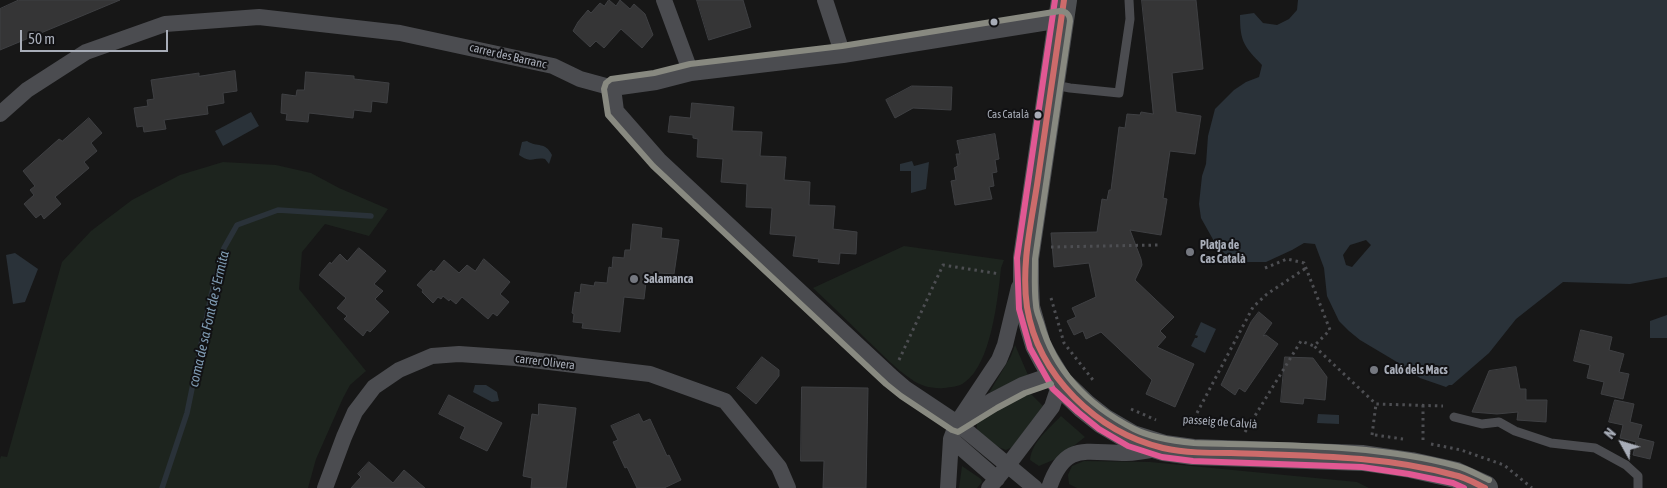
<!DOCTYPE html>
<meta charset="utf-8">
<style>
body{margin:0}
#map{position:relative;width:1667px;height:488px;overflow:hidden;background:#171717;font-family:"Asap Condensed",sans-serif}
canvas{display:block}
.north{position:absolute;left:1597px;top:418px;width:50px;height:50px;-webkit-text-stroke:4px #111113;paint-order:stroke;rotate:309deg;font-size:14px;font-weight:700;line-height:20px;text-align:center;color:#a8adb8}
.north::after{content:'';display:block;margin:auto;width:18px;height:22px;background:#a8adb8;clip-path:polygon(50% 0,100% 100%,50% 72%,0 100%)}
.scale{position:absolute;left:20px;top:30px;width:148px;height:22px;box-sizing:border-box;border:2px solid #a8adb8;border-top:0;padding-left:6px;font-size:15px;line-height:18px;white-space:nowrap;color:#a8adb8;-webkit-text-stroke:4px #111113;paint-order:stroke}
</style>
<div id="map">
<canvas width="1667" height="488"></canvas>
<div class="north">N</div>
<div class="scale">50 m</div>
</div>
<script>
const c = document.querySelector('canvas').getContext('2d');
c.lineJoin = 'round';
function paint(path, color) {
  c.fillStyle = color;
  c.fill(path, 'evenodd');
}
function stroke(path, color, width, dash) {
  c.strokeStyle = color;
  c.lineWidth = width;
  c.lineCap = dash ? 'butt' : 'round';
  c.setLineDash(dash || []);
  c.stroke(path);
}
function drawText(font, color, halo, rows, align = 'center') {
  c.font = font + ' "Asap Condensed",sans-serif';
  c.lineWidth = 4;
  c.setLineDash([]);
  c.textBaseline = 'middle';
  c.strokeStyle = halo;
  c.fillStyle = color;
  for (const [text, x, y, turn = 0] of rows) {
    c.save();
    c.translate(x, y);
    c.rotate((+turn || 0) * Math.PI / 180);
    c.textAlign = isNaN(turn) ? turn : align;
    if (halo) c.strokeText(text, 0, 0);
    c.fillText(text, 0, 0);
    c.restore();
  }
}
paint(new Path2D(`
 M223,162L276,165L311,173L339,188L388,209L369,236L325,224L302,252L299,289L366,371L350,385L343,398L316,459L308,488H0V459L1,456L7,457L62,262L91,231L132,200L180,175Z
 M904,246L1004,260L1001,268C998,298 991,364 965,382C959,387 951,387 944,388C933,389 920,386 911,379C896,369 882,354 868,341C850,323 832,306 813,288Z
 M1015,345L1028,375L989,393L1011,356Z
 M1021,393H1030L1043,406L1012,447L1006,450C997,447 990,442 983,436C960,418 1009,400 1021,393Z
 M1061,416L1085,437L1058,458L1039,466L1030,460C1032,441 1049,429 1061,416Z
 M1084,461L1150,462L1357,482L1369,488H1077L1069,484L1068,475L1072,466Z
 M962,466L981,479L982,482L977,488H959Z`), '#1d241e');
paint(new Path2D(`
 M1298,0H1667V277L1630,284L1563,282L1516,319L1489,353L1452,385H1449L1446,387L1420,378L1397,362L1360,340L1349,331L1339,321L1327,296L1324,268L1315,244L1304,243L1292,250L1266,262H1237L1224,253L1215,243L1201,218L1199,204L1202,176L1206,164L1208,136L1215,109L1234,90L1246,82L1259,77L1262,65C1244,46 1240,42 1240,15L1254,13L1263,23L1277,25L1289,19L1297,10ZM1366,240L1371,245L1352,267L1346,265L1343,255L1350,245Z
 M251,112L259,126L223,146L215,131Z
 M527,141C538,148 545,141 552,155L549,164L545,159C533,157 532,164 519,155L522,142Z
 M912,161L914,166L929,162L926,189L911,193V171H900V164Z
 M15,253L38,269L25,302L13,304L6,255Z
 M1667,315V338H1650V321Z
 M1201,322L1216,329L1205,353L1191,346L1195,338H1197L1198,336L1195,335Z
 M475,385H486L497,392L499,401L492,402L473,392Z
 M1318,414L1339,415V424L1317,423Z`), '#2a3239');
stroke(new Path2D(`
 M162,488L187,413L211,296L224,248L237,225L278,210L371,216`), '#2a3239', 5.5);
const building = new Path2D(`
 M19,0H120L0,50V9Z
 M609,0L616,6L620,0L630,9L634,4L645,14L653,35L642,48L621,29L604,48L596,41L590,47L573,31L578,22L588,10L591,13L600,3L604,6Z
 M697,0H743L751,27L709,40Z
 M1142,0H1196L1203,69L1172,73L1176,112L1201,116L1195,154L1170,151L1163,198L1167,199L1161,235L1130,230L1141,259L1142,265L1135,280L1174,317L1160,331L1166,337L1157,347L1194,364L1175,407L1146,394L1152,380L1101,332L1086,339L1083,331L1074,335L1067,321L1076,317L1072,308L1096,297L1089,263L1054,267L1051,233L1097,232L1102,199L1107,200L1109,190H1111L1119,127L1125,128L1127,114L1140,115L1141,112L1153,114Z
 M235,71L237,91L223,93L224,103L207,106L208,114L164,120L166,129L144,132L143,126L137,127L134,108L148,106L147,100L154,99L151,80L199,73V76Z
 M306,72L354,76V79L389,83L387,103L372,101L371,112L354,110L353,118L309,113L308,122L286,120L287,114L281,113L282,94L296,96L297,90H304Z
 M912,86L952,87L951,110L913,108L895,118L886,100Z
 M692,103L734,107L732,131L762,132L760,156L786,157L784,180L810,182L809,205L835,206L833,229L857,232L856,254L840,253L839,264L818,262L819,259L793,256L796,236L770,234L772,208L746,207L747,184L721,182L723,159L697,157L698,139L693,138V135L668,132L670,116L690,118Z
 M89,118L102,133L91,143L97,151L84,162L89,168L55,197L61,204L44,219L41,214L36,218L24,204L34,195L30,190L35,186L23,171L59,139L62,141Z
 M995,134L999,159L995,160L997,172L992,173L994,186L989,187L992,199L955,205L951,181L956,180L954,168L958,166L956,154H960L957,141Z
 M633,224L662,228L661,238L679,240L674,274L659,273L658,284L646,282L644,299L624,297L620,332L582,328L583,323L573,322L574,314L572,313L575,292L580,293L581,284L594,286L595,282L607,283L609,267L612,268L613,257L624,258L625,250H630Z
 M359,248L386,271L374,284L383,291L375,299L389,312L370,332L367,330L363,336L344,319L347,316L337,308L346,298L319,275L330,262L331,264L340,254L347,261Z
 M484,259L510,282L500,294L509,302L497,316L493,313L488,319L462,297L456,304L450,299L449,301L443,296L441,299L438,297L433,303L422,292L423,290L417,285L431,270L434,272L444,260L459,273L467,265L475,271Z
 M1259,312L1272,323L1263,336L1266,335L1278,344L1245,392L1239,388L1235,395L1221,385L1251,322Z
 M1581,330L1612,337L1609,350L1624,354L1619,372L1629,374L1623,399L1601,394L1604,382L1587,378L1590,365L1574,361Z
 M762,357L779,370V376L756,404L737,388Z
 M1285,357L1313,358L1327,377L1325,400L1304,398L1303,404L1281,402Z
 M1516,367L1520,389H1526V400H1547L1546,422L1517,420L1518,412L1497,414L1472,412L1489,371Z
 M802,387L868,388L866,488H823L824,461H801Z
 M449,395L502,423L487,451L460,438L465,427L439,414Z
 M1615,400L1634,404L1630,422L1642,425L1638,438L1654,442L1650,459L1633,455L1636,442L1620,438L1623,425L1609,422Z
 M539,404L576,408L566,488H531L532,478L523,476L532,414L538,415Z
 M639,414L643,422L650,419L667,456L669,455L681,480L664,488H637L627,467L625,468L613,442L618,440L611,426Z
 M369,462L393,483L404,470L425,488H351L361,477L358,474Z`);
paint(building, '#353536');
stroke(building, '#3f4043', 1);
stroke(new Path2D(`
 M1051,247L1158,245
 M1265,268L1287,259L1304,263L1330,330L1314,346L1376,404L1443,406
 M1051,298L1064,343L1093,380
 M899,360L943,265L1000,274
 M1423,405V443
 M1131,409L1156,420
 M1197,413L1253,307L1267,294L1306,268
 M1245,432L1301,341L1314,346
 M1372,435L1376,404
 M1375,435L1403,439
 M1431,444L1461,450L1504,465L1532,488`), '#4d4e52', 3, [2.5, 4]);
stroke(new Path2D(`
 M1055,85L1070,88L1119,93L1130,19L1129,0
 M1454,417L1482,424L1499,422L1515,431L1551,443L1595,448L1626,465L1638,476V488`), '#4b4c50', 9);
stroke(new Path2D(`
 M664,0L691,73
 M825,0L843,55
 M613,88L616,111L659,160L892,377L906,389L957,423L1035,488
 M0,114L27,90L86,52L165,24L259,17L400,33L553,66L580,79L613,88L656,82L691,73L843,55L1061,20
 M963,419L993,400L1022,385L1054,374
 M951,439L997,479
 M325,488L344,437L355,412L374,387L399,370L432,356L459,354L516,358L650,374L725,401L779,467L788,488
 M948,488L951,439L957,423L999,360L1005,345L1019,287
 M989,488L1008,465L1052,407L1060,383
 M1049,488C1065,441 1086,453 1126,453C1136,453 1147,451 1157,449`), '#4b4c50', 16);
stroke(new Path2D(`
 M1064,0L1026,258V283L1027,307L1038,345L1046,360L1060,383L1084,406L1103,421L1132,438L1164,448L1193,452L1363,458L1411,465L1456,475L1485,488`), '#4d4f52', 26);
stroke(new Path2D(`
 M1064,0C1055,62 1046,123 1037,185C1031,224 1021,266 1027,307C1038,376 1097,432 1163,448C1185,453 1209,453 1231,453C1306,456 1381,455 1454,475C1465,477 1475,483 1485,488`), '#cd6b6b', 6);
stroke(new Path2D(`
 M1055,0L1017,258L1019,309L1030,348L1053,389L1078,412L1099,429L1128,446L1162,457L1193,461L1362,467L1409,474L1453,483L1464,488`), '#e15893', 6);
stroke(new Path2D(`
 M1051,384L1025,393L997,408L958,432L952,430L901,396L886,384L653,166L608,115L604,89L606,83L611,79L654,73L690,64L842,46L1060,11C1066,11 1070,15 1070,21L1035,259C1035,274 1034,290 1036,305C1036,311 1039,317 1041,323C1055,372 1089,406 1134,429C1152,438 1174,441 1194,443C1281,446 1372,443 1457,466C1468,469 1478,475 1489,480`), '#888980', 6);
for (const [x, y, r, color] of [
 [994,22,4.5,"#a8adb8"],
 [1038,115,4.5,"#a8adb8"],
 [1190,252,5,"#757880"],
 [634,279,5,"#757880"],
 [1374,370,5,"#757880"]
]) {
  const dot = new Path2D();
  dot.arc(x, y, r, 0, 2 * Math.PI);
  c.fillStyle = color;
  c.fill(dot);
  stroke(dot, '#111113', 2);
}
drawText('11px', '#a8adb8', '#111113', [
 ["Cas Català",1029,115]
], 'right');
drawText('12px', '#a8adb8', '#111113', [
 ["carrer des Barranc",508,56,13],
 ["carrer Olivera",545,362,7],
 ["passeig de Calvià",1220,422,4]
]);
drawText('bold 12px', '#a8adb8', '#111113', [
 ["Platja de",1200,245],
 ["Cas Català",1200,259],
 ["Salamanca",644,279],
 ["Caló dels Macs",1384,370]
], 'left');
drawText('italic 14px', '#7f9bb3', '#111113', [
 ["coma de sa Font de s'Ermita",209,319,-77]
]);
</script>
